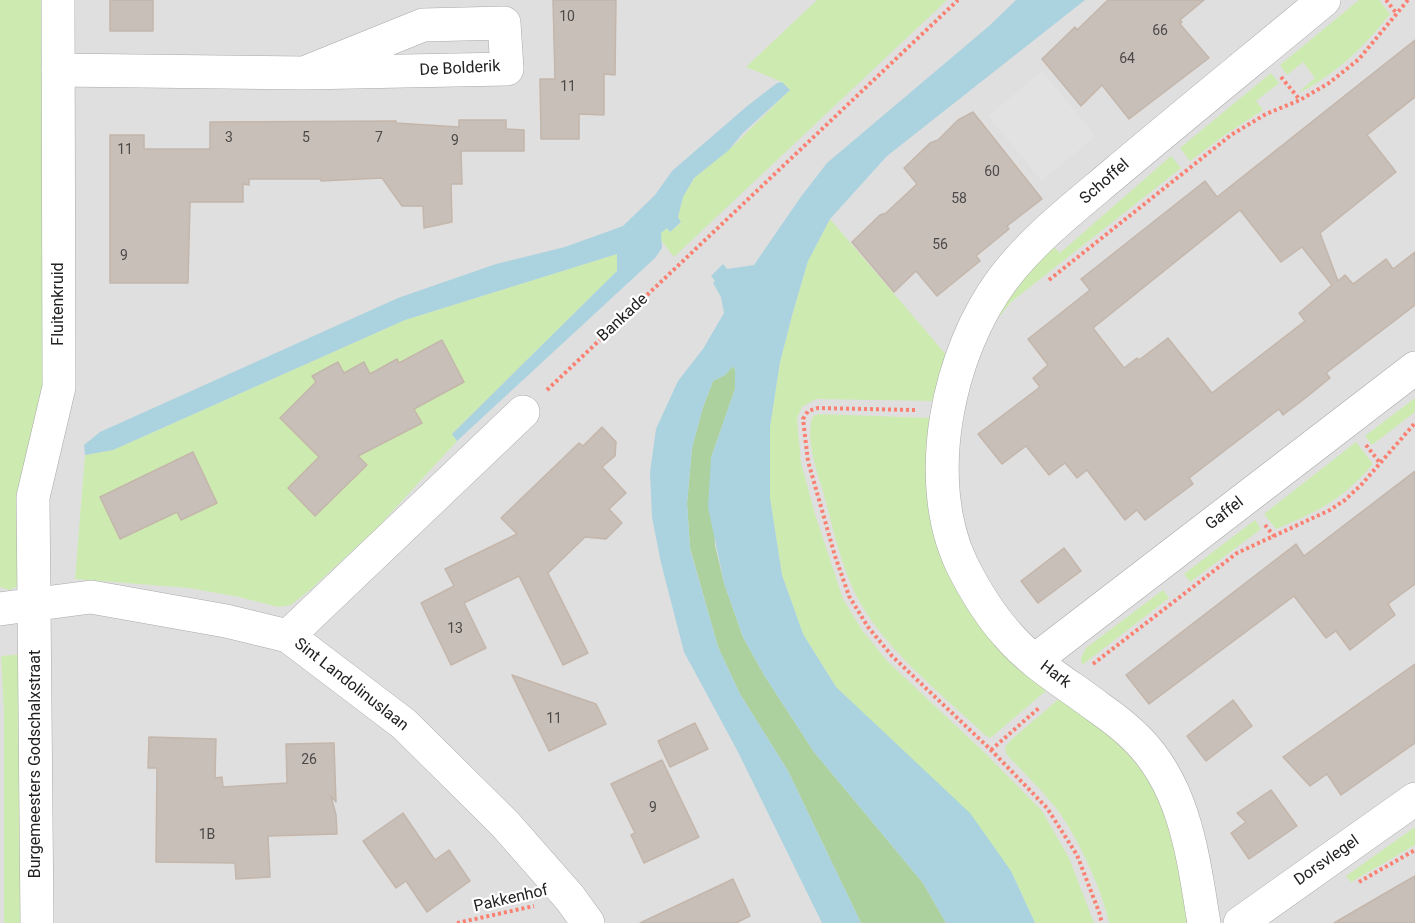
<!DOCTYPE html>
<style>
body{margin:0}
canvas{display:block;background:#f2efe9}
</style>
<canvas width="1415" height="923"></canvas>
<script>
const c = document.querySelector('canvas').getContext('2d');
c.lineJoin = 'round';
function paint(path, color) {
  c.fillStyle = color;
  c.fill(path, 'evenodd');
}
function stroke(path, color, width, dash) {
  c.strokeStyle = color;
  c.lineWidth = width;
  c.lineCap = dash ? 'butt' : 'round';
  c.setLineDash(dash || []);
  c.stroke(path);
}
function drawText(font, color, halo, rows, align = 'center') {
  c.font = font + ' Roboto,sans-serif';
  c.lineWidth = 4.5;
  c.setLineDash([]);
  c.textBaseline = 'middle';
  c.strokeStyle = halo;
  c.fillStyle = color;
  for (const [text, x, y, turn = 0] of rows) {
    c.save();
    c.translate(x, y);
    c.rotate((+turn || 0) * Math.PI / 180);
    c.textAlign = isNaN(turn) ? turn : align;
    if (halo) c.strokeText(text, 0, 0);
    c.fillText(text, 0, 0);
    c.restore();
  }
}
paint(new Path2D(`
 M0,0H1415V923H0Z`), '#e0dfdf');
paint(new Path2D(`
 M0,0H48L50,384L19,586L9,590L0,587Z
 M817,0H947L674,257L661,240V233L667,228L670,232L681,223L678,217L683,197L694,178L729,150L790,90L782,82L746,67Z
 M1359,0H1379L1390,14C1364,47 1338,72 1301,92L1300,91L1315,78L1303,62L1287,75L1280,65Z
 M1271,73L1279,83L1256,101L1263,110L1229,132L1190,161L1180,148Z
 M1171,156L1181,168L1011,302L999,317L996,315L1014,287L1053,246L1060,253Z
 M830,219L949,358L934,401L816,399L802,407L797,418L801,463L815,514L843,599L862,630L887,661L986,754L1042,811L1069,858L1094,923H1035L1011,871L895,743L836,687L803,634L782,575L770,498V427L780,362L793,312L808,261Z
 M617,254V271L452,434L457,441L379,526L311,589L291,605L278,607L239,597L189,588L75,579L85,455L113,450L405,320Z
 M1415,398V412L1372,445L1365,436Z
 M819,414L932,418L931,491L1048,689L994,735L990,738L985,735C941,693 882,648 855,593C839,560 832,523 822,488C816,470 805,434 813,416Z
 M1356,442L1373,464C1342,500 1319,511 1276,529L1264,514Z
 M1255,520L1261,529L1190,582L1184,574Z
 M1163,590L1169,598L1082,665L1081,658L1086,648Z
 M26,654L28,923H4V711L1,656Z
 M1060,698C1119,739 1165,780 1179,854C1183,877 1185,900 1188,923H1109C1102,889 1074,828 1051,802C1037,785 1021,770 1006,754L1005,747L1011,740Z
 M1415,827V845L1351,882L1346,876Z`), '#cdebb0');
paint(new Path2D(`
 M733,366L735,370V389L711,458L715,545L724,583L743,637L764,675L814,752L923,883L946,923H861L788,771L740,694L718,647L690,548L687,503L692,448L703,407L713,381L725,375Z`), '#add19e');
paint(new Path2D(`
 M1042,71L1096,136L1042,181L988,116Z`), '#e2e2e2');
paint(new Path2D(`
 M1016,0H1085L887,156L830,219L808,261L793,312L780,362L770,427V498L782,575L803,634L836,687L970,813L1011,871L1035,923H946L923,883L814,752L764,675L743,637L724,583L708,507L711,458L735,389V370L733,366L725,375L713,381L703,407L692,448L687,503L690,549L718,647L740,694L788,771L861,923H822L738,752L684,652L661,563L652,517L650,472L656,429L678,381L703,349L724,313L721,297L713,283L715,281L711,276L723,264L727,269L754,265L800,198L827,163L989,26Z
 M782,82L790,90L743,133L729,150L694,178L683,197L678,217L681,222L670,232L667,228L661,233L662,248L655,258L457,441L452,434L617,271V254L405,320L113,450L85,455L84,445L100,432L398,298L496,264L565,247L623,226L655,195L672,171L746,107L777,83Z`), '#aad3df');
const building = new Path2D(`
 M110,0H153V31H110Z
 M553,0H616L615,75L604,74V115L579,114V139H541L540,79H555Z
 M1108,0H1204L1180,20L1182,22L1180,24L1209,58L1129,119L1102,85L1081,106L1042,59L1075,27L1077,30Z
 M1415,40V97L1367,135L1396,172L1320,233L1338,281L1345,275L1353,284L1386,259L1393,269L1415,252V305L1326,373L1330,378L1308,396L1283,415L1279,409L1189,478L1193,484L1145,520L1137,510L1125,520L1087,470L1077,478L1065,463L1049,475L1026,446L1002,464L978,434L1040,387L1033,378L1048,365L1028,339L1090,290L1081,279L1205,181L1217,197ZM1240,210L1281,262L1302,247L1332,285L1299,313L1305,321L1212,393L1168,338L1139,360L1137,358L1124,368L1093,328Z
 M973,112L1042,199L1007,226L1009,229L976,256L980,261L937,296L916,271L894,292L852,242L880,215L886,213L917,184L904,168L930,143L938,140L958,120Z
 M459,120H506V129L524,130V151H461L462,184H451L452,222L424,228L423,206H402L382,178L321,181V179H249V185L243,184V202H190L188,283H110V135H144V149H210V122L396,121V123L459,127Z
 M442,340L464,382L414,409L422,423L358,456L367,465L315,516L288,488L319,457L280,418L316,382L312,376L338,362L344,373L364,362L370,374L397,359L399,363Z
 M602,427L616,442L615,456L602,467L626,493L609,509L622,523L606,539L585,537L548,573L588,653L563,665L519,576L464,603L486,648L451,665L421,603L454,586L445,569L517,534L501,518L579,443L583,446Z
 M193,452L217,503L181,520L177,512L120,539L100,497Z
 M1415,471V584L1388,604L1395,615L1350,650L1336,631L1326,638L1294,596L1149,704L1126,675L1296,544L1304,556Z
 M1064,548L1081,571L1038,603L1021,581Z
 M1415,664V743L1341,795L1327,774L1310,786L1283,757Z
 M512,675L596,704L606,724L549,751Z
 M1233,700L1252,726L1206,761L1187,736Z
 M695,723L708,749L670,767L658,741Z
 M149,737L216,739L215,778L222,777L223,787L287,783L286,744L334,743L336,802L331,796L336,815L337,834L268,836L270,877L236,879L235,863L156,862L157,768H148Z
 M662,760L699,837L644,863L631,835L635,833L611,784Z
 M1271,790L1297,826L1249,859L1231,833L1246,822L1237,813Z
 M403,813L435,860L449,850L470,881L427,912L406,881L396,888L363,841Z
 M1415,876V923H1334L1382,895Z
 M733,879L750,916L736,923H640Z`);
paint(building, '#c7bfb8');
stroke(building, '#c4b6ab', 1.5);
const minor = new Path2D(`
 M58,70L304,73L507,69L504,23L423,25L304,73
 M0,609L91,597L226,621L288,636L404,724L505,824L570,898L588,923
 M288,636L523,412
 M1035,660L1415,368
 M37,923L33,497L59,387L58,0
 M1204,923C1193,858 1186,787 1136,738C1125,727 1112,717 1099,708C1069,685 1032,664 1007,634C989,614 974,589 962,565C921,480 948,352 1003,279C1034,238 1076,206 1115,173C1184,115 1254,58 1324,0
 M1240,923L1415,799`);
stroke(minor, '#a9a9a9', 34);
stroke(new Path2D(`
 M1386,0L1397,14
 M1281,77L1300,100
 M1049,280L1231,135L1266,114L1300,100L1329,83L1359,59L1408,0
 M547,390L958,0
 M915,410L818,408L808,411L803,419L808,461L835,556L849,596L868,627L892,656L991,750L1047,808L1077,855L1099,912L1102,923
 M1366,445L1380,463
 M1265,525L1274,536
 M1093,664L1237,553L1330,510L1345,500L1362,484L1415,423
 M991,750L1040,707
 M1359,882L1415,850
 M457,923L534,906`), '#fa8072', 4, [3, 3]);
stroke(minor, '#fff', 33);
drawText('14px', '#4b4948', null, [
 ["10",567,17],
 ["66",1160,31],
 ["64",1127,59],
 ["11",568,87],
 ["3",229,138],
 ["5",306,138],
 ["7",379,138],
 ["9",455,141],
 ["11",125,150],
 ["60",992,172],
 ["58",959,199],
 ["56",940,245],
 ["9",124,256],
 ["13",455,629],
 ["11",554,719],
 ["26",309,760],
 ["9",653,808],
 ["1B",207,835]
]);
drawText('16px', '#222', '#fff', [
 ["De Bolderik",460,69,-3],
 ["Schoffel",1105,182,-41],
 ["Fluitenkruid",59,304,-90],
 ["Bankade",623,318,-43],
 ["Gaffel",1225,514,-38],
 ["Hark",1055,675,37],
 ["Sint Landolinuslaan",351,685,38],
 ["Burgemeesters Godschalxstraat",36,764,-90],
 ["Dorsvlegel",1327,861,-35],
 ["Pakkenhof",511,899,-13]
]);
</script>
